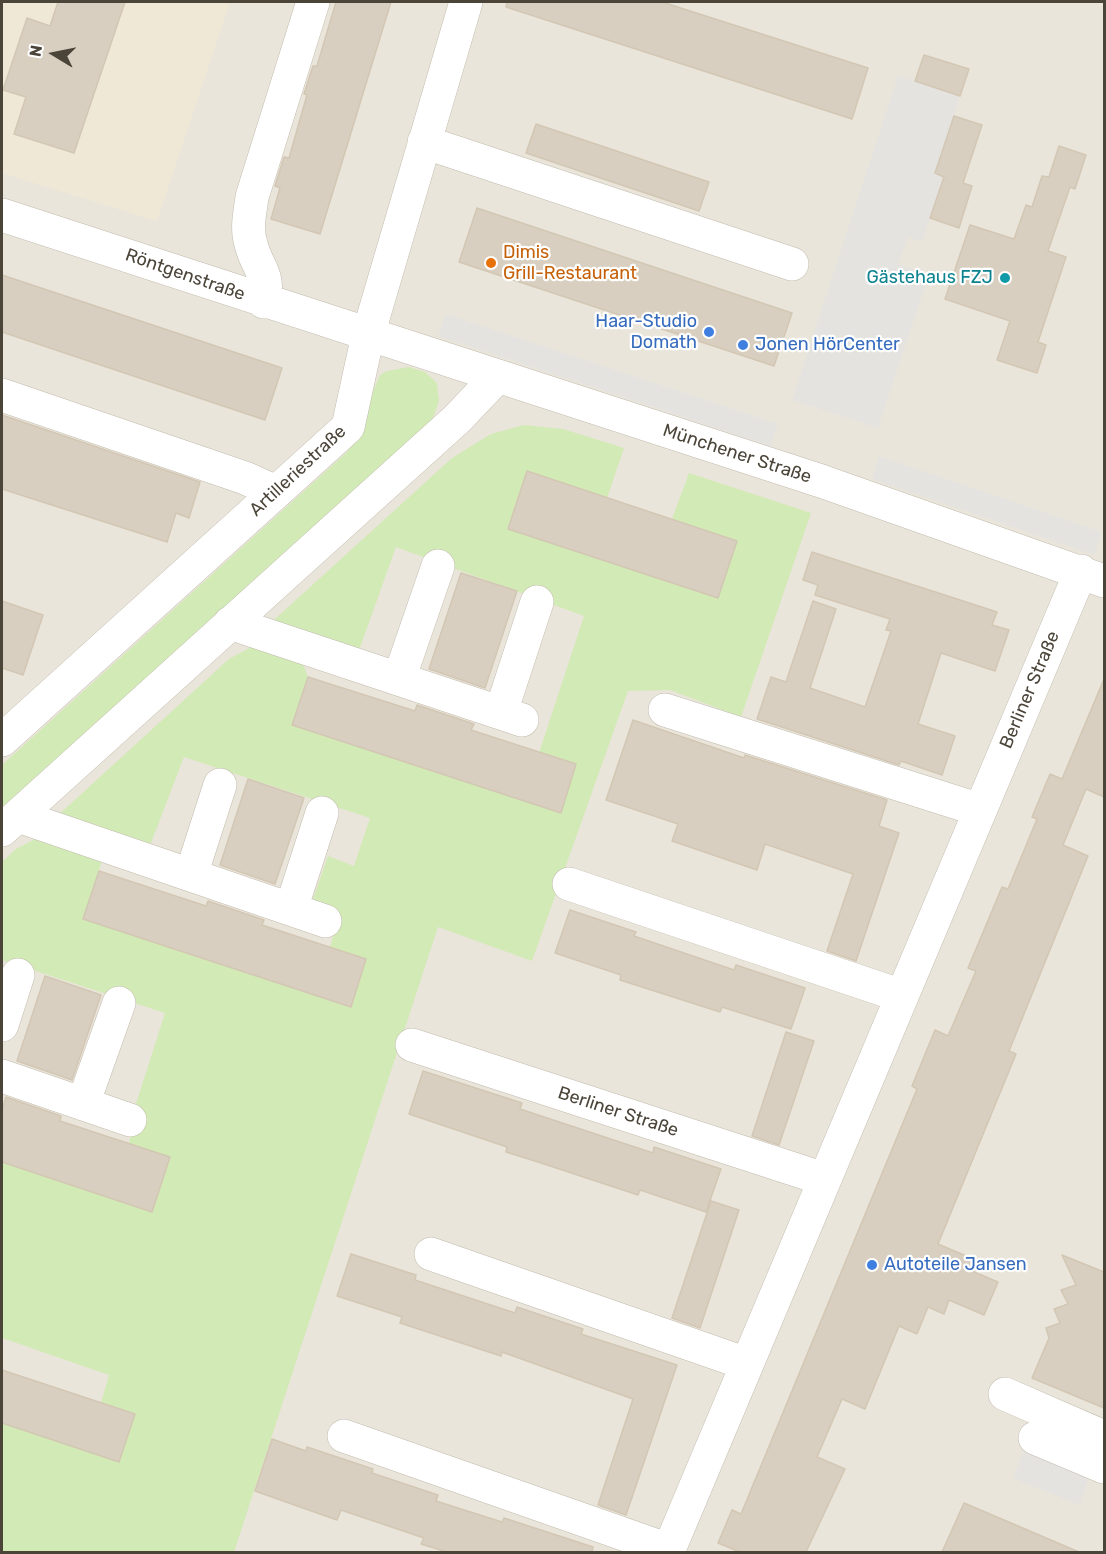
<!DOCTYPE html>
<meta charset="utf-8">
<style>
body{margin:0}
#map{position:relative;width:1106px;height:1554px;overflow:hidden;background:#f6f3ec;font-family:Rubik,sans-serif}
canvas{display:block}
.frame{position:absolute;inset:0;border:3px solid #4b4439;pointer-events:none}
.north{position:absolute;left:24px;top:24px;width:60px;height:60px;-webkit-text-stroke:4px #fff;paint-order:stroke;rotate:280deg;font-size:16px;font-weight:700;line-height:24px;text-align:center;color:#4b4439}
.north::after{content:'';display:block;margin:auto;width:21px;height:27px;background:#4b4439;clip-path:polygon(50% 0,100% 100%,50% 72%,0 100%)}
</style>
<div id="map">
<canvas width="1106" height="1554"></canvas>
<div class="frame"></div>
<div class="north">N</div>
</div>
<script>
const c = document.querySelector('canvas').getContext('2d');
c.lineJoin = 'round';
function paint(path, color) {
  c.fillStyle = color;
  c.fill(path, 'evenodd');
}
function stroke(path, color, width, dash) {
  c.strokeStyle = color;
  c.lineWidth = width;
  c.lineCap = dash ? 'butt' : 'round';
  c.setLineDash(dash || []);
  c.stroke(path);
}
function drawText(font, color, halo, rows, align = 'center') {
  c.font = font + ' Rubik,sans-serif';
  c.lineWidth = 4.5;
  c.setLineDash([]);
  c.textBaseline = 'middle';
  c.strokeStyle = halo;
  c.fillStyle = color;
  for (const [text, x, y, turn = 0] of rows) {
    c.save();
    c.translate(x, y);
    c.rotate((+turn || 0) * Math.PI / 180);
    c.textAlign = isNaN(turn) ? turn : align;
    if (halo) c.strokeText(text, 0, 0);
    c.fillText(text, 0, 0);
    c.restore();
  }
}
paint(new Path2D(`
 M2,2H1104V1552H2Z`), '#eae5da');
paint(new Path2D(`
 M2,2H230L157,221L2,173Z`), '#efe8d6');
paint(new Path2D(`
 M409,367L425,372L437,383L439,401L432,421L2,812V765L347,452L380,375L387,371Z
 M524,425L563,429L624,448L607,498L527,472L508,529L718,598L737,541L672,519L689,473L811,513L741,717L670,690L628,691L532,961L438,927L234,1552H2V1423L119,1462L101,1403L109,1375L2,1338V1162L151,1212L129,1144L134,1110L165,1013L2,960V862L16,849L35,839L102,861L83,919L350,1007L366,959L330,947L338,919L309,910L328,856L354,866L370,818L184,757L149,848L55,818L229,659L262,641L300,656L308,677L292,724L539,753L584,616L396,547L357,656L277,628L275,619L452,458L491,434Z`), '#d2eab5');
paint(new Path2D(`
 M898,76L960,96L935,173L944,177L922,242L908,237L898,264L929,275L878,428L792,400Z
 M446,314L778,424L770,446L438,336Z
 M879,456L1102,532L1094,555L872,479Z
 M1025,1447L1091,1473L1079,1505L1013,1478Z`), '#e5e3e0');
const building = new Path2D(`
 M58,2H125L74,153L14,134L26,97L3,90L27,18L50,26Z
 M336,2H391L320,234L271,219L280,188L275,186L284,157L289,158L307,95L304,94L313,66H317Z
 M507,2H662L868,68L852,119L506,7Z
 M924,55L969,69L960,96L915,81Z
 M954,116L982,125L963,183L972,186L959,228L930,218L944,177L935,173Z
 M536,124L709,182L699,211L526,153Z
 M1059,146L1086,155L1075,189L1070,187L1048,251L1066,257L1038,342L1046,345L1037,373L997,360L1010,321L945,299L970,225L1014,239L1026,205L1032,207L1042,176L1049,177Z
 M477,208L792,313L774,366L459,262Z
 M2,275L282,368L265,420L2,332Z
 M2,415L200,482L189,518L176,513L167,542L2,489Z
 M527,471L737,541L718,598L508,529Z
 M812,552L997,612L992,625L1009,630L995,671L941,653L918,724L955,736L942,775L901,761L899,765L757,719L771,677L786,682L813,601L836,609L810,688L865,707L891,631L886,630L890,619L815,595L818,585L803,580Z
 M461,573L517,591L485,688L429,669Z
 M2,601L43,615L23,675L2,668Z
 M308,677L415,711L417,705L474,724L471,730L576,764L561,813L292,725Z
 M1104,679V797L1086,789L1063,845L1088,856L1009,1051L1016,1054L938,1244L978,1261L974,1272L998,1282L984,1315L949,1300L944,1314L928,1307L917,1334L899,1326L865,1409L842,1399L817,1457L845,1469L806,1552H740L718,1543L732,1510L741,1514L917,1089L912,1086L935,1030L948,1036L976,971L968,968L1002,887L1008,889L1037,819L1032,817L1050,774L1062,779Z
 M633,720L744,758L745,755L887,800L879,826L899,833L856,961L827,951L853,874L765,844L757,870L672,841L678,824L606,800Z
 M248,779L304,798L275,884L220,865Z
 M99,871L206,906L208,901L264,920L262,925L366,959L351,1007L83,919Z
 M570,910L636,932L634,936L734,970L736,965L805,988L791,1029L722,1007L720,1012L620,980L621,975L555,953Z
 M45,976L101,995L72,1080L17,1061Z
 M786,1032L814,1041L779,1145L752,1136Z
 M423,1071L522,1103L520,1109L653,1153L654,1147L721,1169L706,1212L640,1190L638,1195L538,1162L506,1152L507,1147L409,1114Z
 M6,1097L61,1116L60,1121L170,1157L152,1212L2,1162V1110Z
 M711,1201L739,1210L700,1328L672,1318Z
 M351,1254L416,1275L415,1280L515,1313L517,1307L583,1329L581,1334L677,1365L626,1515L598,1505L633,1399L502,1352L501,1356L400,1323L402,1317L337,1296Z
 M1062,1255L1104,1272V1408L1032,1378L1049,1338L1046,1328L1060,1323L1054,1309L1068,1304L1061,1290L1076,1285Z
 M2,1370L135,1414L119,1462L2,1423Z
 M272,1439L306,1451L307,1447L373,1469L372,1473L438,1495L436,1501L502,1522L504,1518L593,1547L592,1552H447L421,1544L424,1538L341,1510L337,1520L286,1502L255,1491Z
 M964,1503L1079,1552H942Z`);
paint(building, '#d8cfc1');
stroke(building, '#d3c7b4', 1.5);
const minor = new Path2D(`
 M424,142L792,264
 M2,215L821,481L1104,581
 M264,302C270,272 257,269 251,244C246,228 250,213 252,197L313,2
 M2,395L245,478L276,492
 M230,623L522,720
 M399,679L438,566
 M665,710L980,810
 M501,712L537,602
 M2,740L348,427L368,335L466,2
 M18,816L325,921
 M2,830L457,419L497,377
 M191,875L220,785
 M569,884L902,996
 M291,909L322,813
 M2,1025L18,975
 M412,1045L824,1179
 M2,1076L130,1120
 M83,1104L119,1003
 M431,1254L747,1364
 M1005,1394L1104,1437
 M344,1436L669,1550
 M1035,1438L1104,1467
 M668,1552L1081,571`);
stroke(minor, '#c2bbae', 34);
stroke(minor, '#fff', 33);
for (const [x, y, r, color] of [
 [491,263,6,"#e8710a"],
 [1005,278,6,"#0f9aa8"],
 [709,332,6,"#3f7fe0"],
 [743,345,6,"#3f7fe0"],
 [872,1265,6,"#3f7fe0"]
]) {
  const dot = new Path2D();
  dot.arc(x, y, r, 0, 2 * Math.PI);
  c.fillStyle = color;
  c.fill(dot);
  stroke(dot, '#fff', 2);
}
drawText('18px', '#c56008', '#fff', [
 ["Dimis",503,253],
 ["Grill-Restaurant",503,274]
], 'left');
drawText('18px', '#4b4439', '#fff', [
 ["Röntgenstraße",185,275,19],
 ["Münchener Straße",737,454,18],
 ["Artilleriestraße",298,471,-43],
 ["Berliner Straße",1030,690,-67],
 ["Berliner Straße",618,1112,18]
]);
drawText('18px', '#0d838f', '#fff', [
 ["Gästehaus FZJ",993,278]
], 'right');
drawText('18px', '#366cbe', '#fff', [
 ["Haar-Studio",697,322,"right"],
 ["Domath",697,343,"right"],
 ["Jonen HörCenter",755,345],
 ["Autoteile Jansen",884,1265]
], 'left');
</script>
